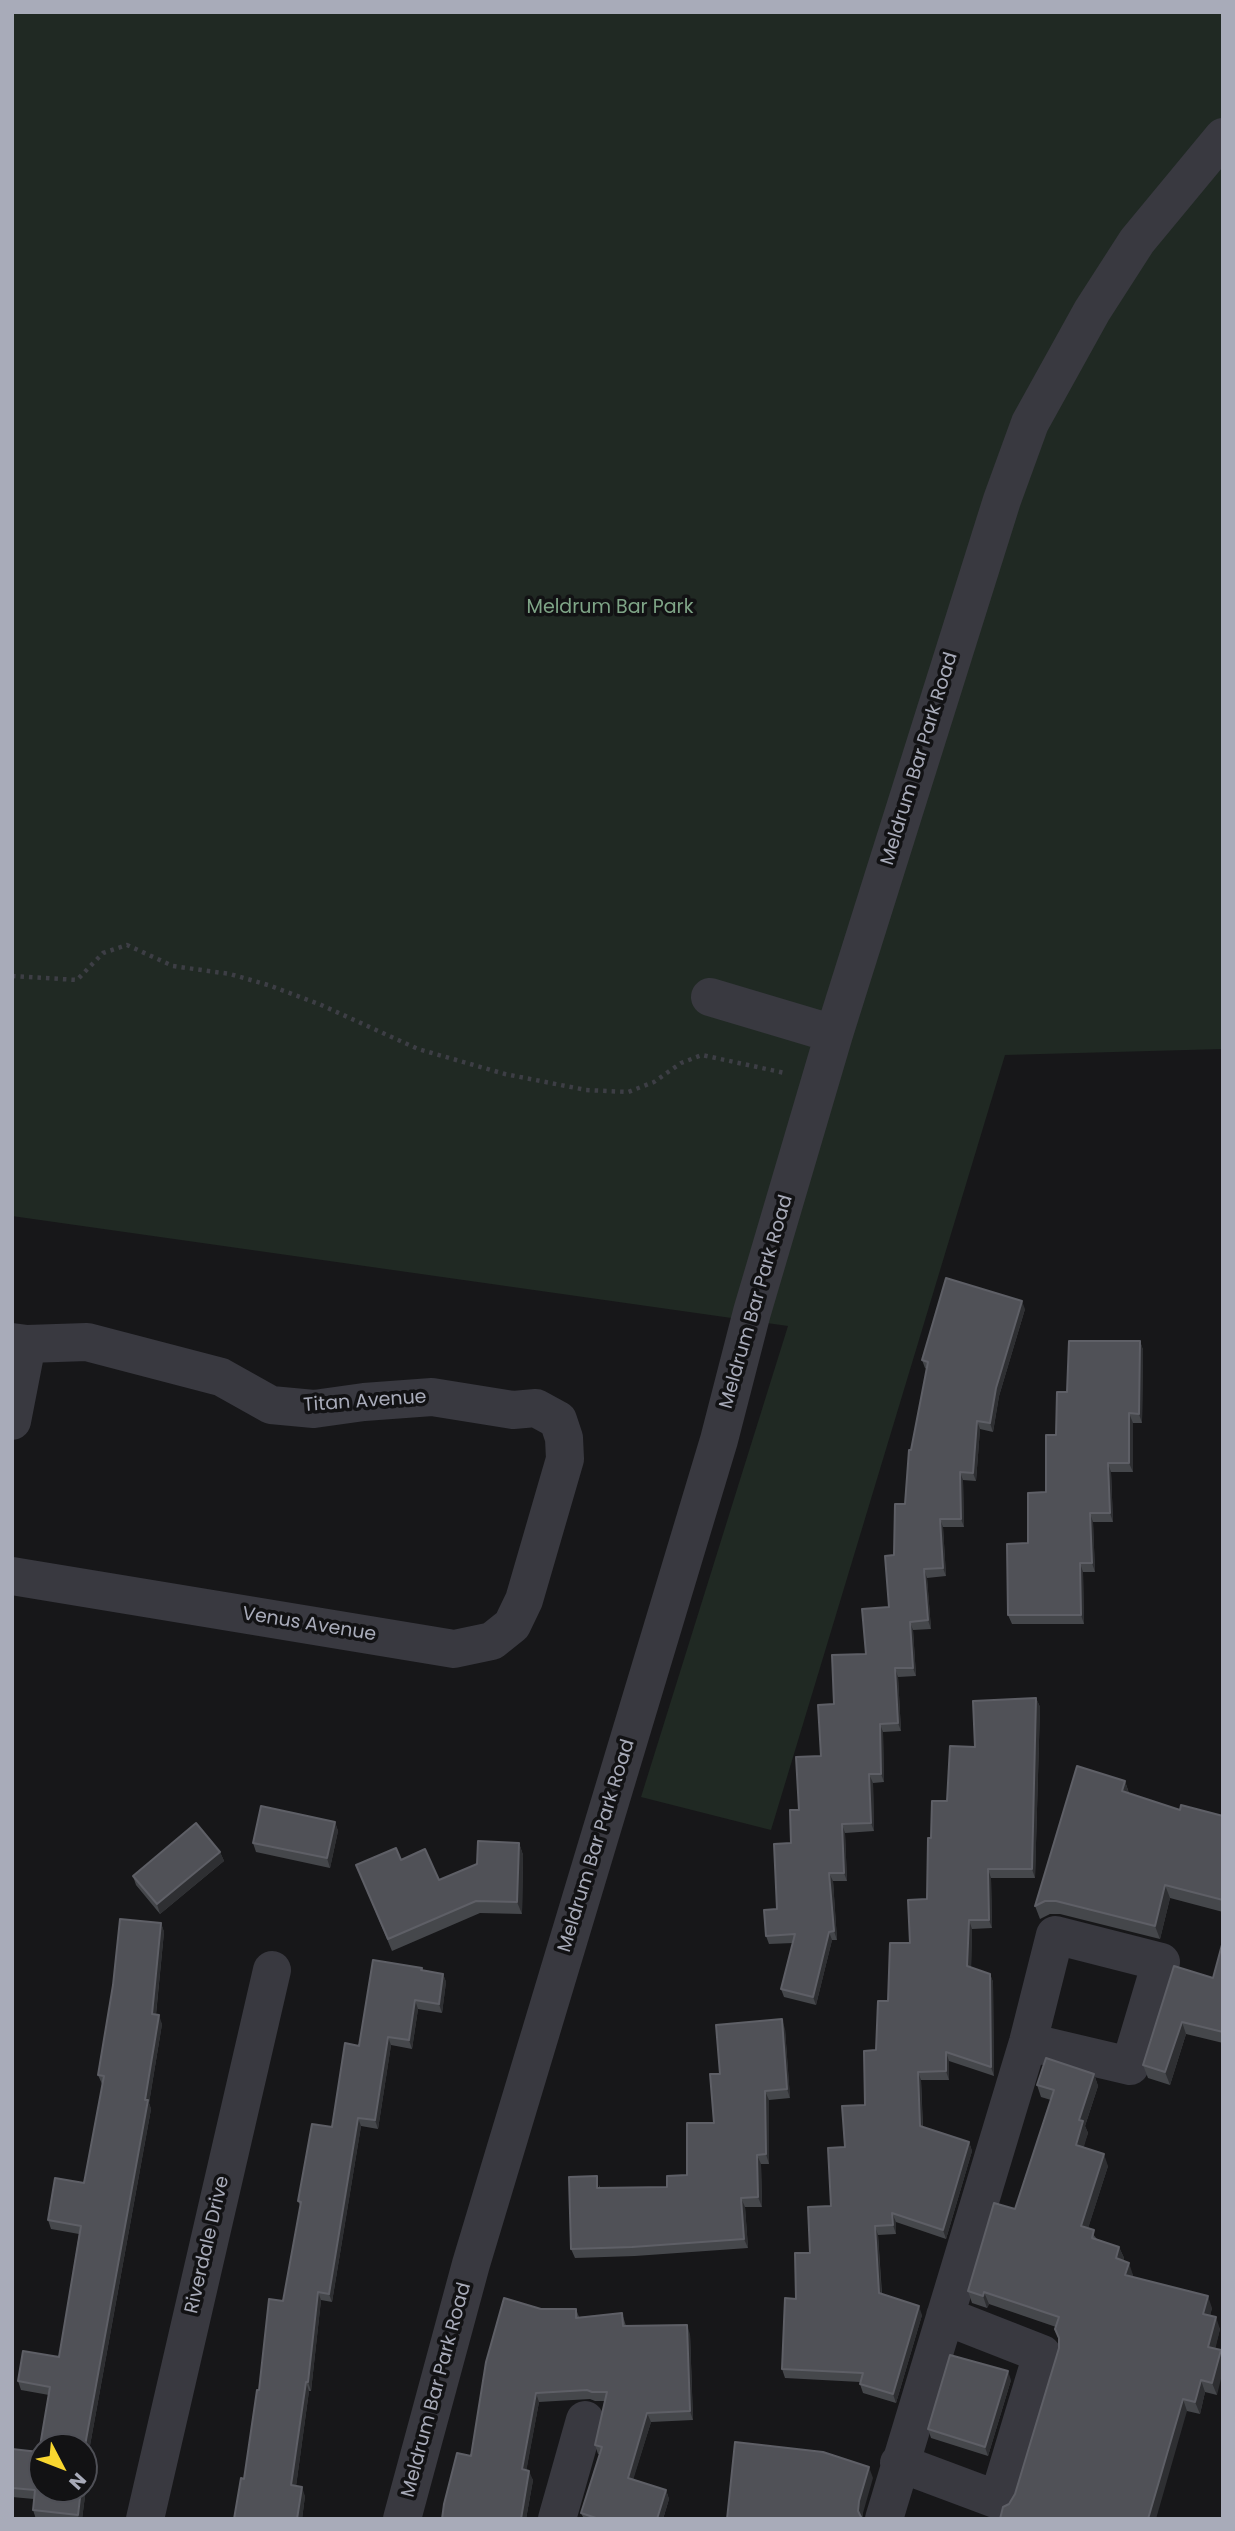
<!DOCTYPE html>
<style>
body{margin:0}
#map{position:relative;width:1235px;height:2531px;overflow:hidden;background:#171719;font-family:Poppins,sans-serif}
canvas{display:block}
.frame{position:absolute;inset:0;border:14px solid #a8abb9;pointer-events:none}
.north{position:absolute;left:28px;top:2433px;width:70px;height:70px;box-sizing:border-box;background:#121214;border:2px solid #4e4f56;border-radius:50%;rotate:132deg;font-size:19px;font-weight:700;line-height:28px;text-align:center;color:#a8abb9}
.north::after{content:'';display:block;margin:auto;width:24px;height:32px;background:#f8d62f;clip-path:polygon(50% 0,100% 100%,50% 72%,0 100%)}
</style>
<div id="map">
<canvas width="1235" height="2531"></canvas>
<div class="frame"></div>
<div class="north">N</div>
</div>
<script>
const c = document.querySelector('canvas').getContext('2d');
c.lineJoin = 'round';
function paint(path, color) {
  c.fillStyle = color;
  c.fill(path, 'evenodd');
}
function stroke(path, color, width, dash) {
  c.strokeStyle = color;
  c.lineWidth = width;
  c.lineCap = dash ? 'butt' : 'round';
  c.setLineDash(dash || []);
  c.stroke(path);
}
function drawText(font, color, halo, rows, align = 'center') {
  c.font = font + ' Poppins,sans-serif';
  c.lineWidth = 7;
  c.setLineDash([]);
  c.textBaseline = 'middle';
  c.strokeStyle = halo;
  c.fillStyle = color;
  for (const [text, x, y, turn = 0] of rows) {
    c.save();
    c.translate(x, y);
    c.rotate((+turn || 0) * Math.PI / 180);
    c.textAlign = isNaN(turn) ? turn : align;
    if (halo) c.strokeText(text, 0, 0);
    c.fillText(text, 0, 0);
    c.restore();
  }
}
paint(new Path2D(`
 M12,12H1223V1049L1005,1055L771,1830L641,1797L788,1326L12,1216Z`), '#202923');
stroke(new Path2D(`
 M12,976L77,980L103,953L127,945L173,966L230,974L268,985L319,1004L418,1049L505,1074L586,1090L628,1092L654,1082L681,1063L702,1055L785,1073`), '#3d3e45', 4.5, [3.5, 5]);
stroke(new Path2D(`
 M710,997L834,1034
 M12,1342L27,1344L87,1342L221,1377L271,1405L314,1409L364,1402L432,1397L513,1410L536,1408L558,1420L564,1438L565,1459L524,1600L512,1625L492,1641L454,1649L12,1576
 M12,1421L27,1344
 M899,2463L998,2500L1042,2354L945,2316
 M145,2519L272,1970
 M402,2519L471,2264L719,1440L752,1312L834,1034L1002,500L1030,423L1092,311L1137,241L1223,137
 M557,2519L585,2420
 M884,2519L1028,2042L1055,1935L1161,1962L1130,2066L1028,2042`), '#393940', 38);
paint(new Path2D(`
 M1025,1309L999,1396L993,1432L980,1429L976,1481L963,1480L964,1527H943L946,1576L927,1578L931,1629L913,1630L916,1676L898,1677L901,1731L883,1732L884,1782L873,1783L874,1831L845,1833L847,1881H833L837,1940H832L816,2005L784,1997L781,1989L793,1943L769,1944L766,1936L777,1909L799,1810L821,1756L834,1704L866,1654L889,1607L894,1555L905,1504L911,1450L927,1369L925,1368L922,1360Z
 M1140,1341L1143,1350L1142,1423H1133V1472H1111L1113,1522H1093L1095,1572H1083L1084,1624H1012L1008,1615L1028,1543L1046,1492L1056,1435L1067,1392Z
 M1036,1698L1040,1707L1035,1878H991L992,1928L972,1929L971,1967L990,1974L993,1982L994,2076L949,2061V2080H921L923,2127L969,2142L972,2151L946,2239L896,2222V2234L878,2235L882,2294L922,2315L896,2403L863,2393L860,2384V2382L785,2378L782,2369L796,2299L810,2253L831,2206L845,2147L865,2105L876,2050L888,2001L927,1899L931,1838L947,1801L975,1747Z
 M1125,1781L1129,1793L1180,1810L1223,1816V1912L1170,1898L1160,1939L1060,1914H1050L1040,1919L1035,1906Z
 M335,1822L338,1831L330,1868L256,1852L253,1843Z
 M519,1843L523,1855L522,1914L480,1913L392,1951L356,1865L401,1860L439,1880L477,1864Z
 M220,1852L224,1861L160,1914L136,1885L133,1876Z
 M161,1923L164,1932L156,2015L162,2024L149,2103L151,2109L87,2462L89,2466L82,2519H36L33,2510L34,2499L12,2497V2449L39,2452L49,2395L21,2390L18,2381L59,2357L79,2234L51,2229L48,2220L84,2183L103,2084H102L98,2075Z
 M1223,1941V2043L1186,2034L1170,2085L1148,2078L1143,2065L1213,1978Z
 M422,1968L423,1971L443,1974L446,1982L442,2013L418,2009L412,2049L391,2045L378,2129L361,2126L332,2302L321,2300L311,2391H309L296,2486L305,2496L302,2519H234L244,2479L259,2390L283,2301L301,2207L298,2201L332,2127L359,2046Z
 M785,2029L790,2098L769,2100V2164H761L762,2207H745L748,2248L635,2256L575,2258L571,2249L600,2185V2188L667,2187L687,2175L714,2123Z
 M1094,2074L1098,2086L1085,2126L1088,2133L1083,2147L1108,2166L1088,2228L1097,2239L1119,2247L1124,2258L1123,2261L1133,2275L1132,2277L1212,2308L1210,2315L1220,2329L1215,2348L1217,2395L1205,2392L1200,2414L1187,2411L1009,2504L1015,2494L1059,2348V2340L1055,2329L1056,2327L989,2304L987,2308L972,2303L968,2291L1015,2209L1051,2100L1041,2097L1037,2085Z
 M541,2309H576L579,2317L622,2313L626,2326L690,2334L693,2420L651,2422L633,2479L666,2490L669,2499L663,2519H584L581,2513L600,2454H598L595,2445L605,2401H595L590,2399L539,2402L526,2471L533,2480L526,2519H442Z
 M1011,2380L988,2456L931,2438L928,2429Z`), '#45474b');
paint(new Path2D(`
 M1022,1301L1025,1309L999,1396L993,1432L990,1423L996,1388Z
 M1140,1341L1143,1350L1142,1423L1139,1414Z
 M1129,1413L1133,1423V1472L1129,1463Z
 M977,1421L980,1429L976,1481L973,1473Z
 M1108,1463L1111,1472L1113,1522L1110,1513Z
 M960,1472L963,1480L964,1527L961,1519Z
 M1090,1513L1093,1522L1095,1572L1092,1563Z
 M940,1519L943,1527L946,1576L943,1568Z
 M1080,1563L1083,1572L1084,1624L1081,1615Z
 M924,1569L927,1578L931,1629L928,1620Z
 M910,1622L913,1630L916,1676L913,1668Z
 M895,1668L898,1677L901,1731L898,1723Z
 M1036,1698L1040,1707L1035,1878L1032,1869Z
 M880,1724L883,1732L884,1782L881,1774Z
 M869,1774L873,1783L874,1831L871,1823Z
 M1125,1781L1129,1794L1122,1791Z
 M335,1822L338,1831L330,1868L327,1858Z
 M842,1824L845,1833L847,1881L844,1873Z
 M519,1843L523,1855L522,1914L517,1902Z
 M220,1852L224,1861L160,1914L157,1904Z
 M988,1869L991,1878L992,1928L989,1920Z
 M829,1873L833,1881L837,1940L834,1931Z
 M1165,1885L1170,1898L1160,1939L1155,1926Z
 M969,1920L972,1929L971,1975L967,1966Z
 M161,1923L164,1932L155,2023L152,2014Z
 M829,1932L832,1940L816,2005L813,1997Z
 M443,1974L446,1982L442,2013L439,2004Z
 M990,1974L993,1982L994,2076L991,2067Z
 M415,2000L418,2009L412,2049L409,2040Z
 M159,2015L162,2024L149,2103L151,2109L87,2462L89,2466L82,2519H79L78,2515L81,2489H84V2451Z
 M782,2019L785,2029L790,2098L787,2089Z
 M1182,2022L1186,2034L1170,2085L1165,2072Z
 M388,2037L391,2045L378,2129L375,2120Z
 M946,2052L949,2061V2080L946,2071Z
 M918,2072L921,2080L923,2135L920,2126Z
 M1094,2074L1098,2086L1085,2126L1088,2133L1081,2157L1076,2145L1079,2120Z
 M765,2091L769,2100V2164L766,2154Z
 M358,2118L361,2126L332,2302L329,2294Z
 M969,2142L972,2151L946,2239L943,2230Z
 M1104,2154L1108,2166L1085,2238L1081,2226Z
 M757,2155L761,2164L762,2207L758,2197Z
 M741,2198L745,2207L748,2248L744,2239Z
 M892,2213L896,2222V2234L893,2225Z
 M875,2226L878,2235L882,2302L879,2293Z
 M1119,2247L1124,2258L1120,2270L1116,2258Z
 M1129,2263L1133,2275L1129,2286L1125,2275Z
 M318,2292L321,2300L311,2391L308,2382Z
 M984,2292L989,2304L987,2308L983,2296Z
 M1208,2296L1212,2308L1208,2326L1203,2314Z
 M919,2306L922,2315L896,2403L893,2394Z
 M1216,2317L1220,2329L1213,2359L1208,2347Z
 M687,2325L690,2334L693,2420L690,2411Z
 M1221,2350L1223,2356V2371L1217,2395L1212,2383Z
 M1008,2371L1011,2380L988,2456L985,2447Z
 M1201,2380L1205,2392L1200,2414L1195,2402Z
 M306,2382L309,2391L295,2494L291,2485Z
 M536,2393L539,2402L525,2478L522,2469Z
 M1183,2399L1187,2411L1156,2519H1148Z
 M647,2413L651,2422L631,2487L628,2478Z
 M869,2467L873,2478L863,2513V2519H861L858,2511L859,2501Z
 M529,2471L533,2480L526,2519H521Z
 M302,2487L305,2496L302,2519H297Z
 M666,2490L669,2499L663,2519H657Z`), '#2e2f32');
const building = new Path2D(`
 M946,1278L1022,1301L996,1388L990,1423L977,1421L973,1473L960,1472L961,1519H940L943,1568L924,1569L928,1620L910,1622L913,1668H895L898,1723L880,1724L881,1774H869L871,1823L842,1824L844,1873H829L834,1931L829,1932L813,1997L781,1989L795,1934L766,1936L764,1910L777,1909L774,1844L791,1843L790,1810H799L796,1757L821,1756L818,1705L834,1704L832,1655L866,1654L862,1609L889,1607L885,1556L894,1555L895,1504H905L909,1450H911L928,1362L922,1360Z
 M1069,1341H1140L1139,1414L1129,1413V1463H1108L1110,1513H1090L1092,1563H1080L1081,1615H1008L1007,1544L1028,1543V1493L1046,1492V1435H1056L1057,1392H1067Z
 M1036,1698L1032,1869H988L989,1920H969L967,1966L990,1974L991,2067L946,2052V2071L918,2072L920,2126L969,2142L943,2230L892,2213L893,2225L875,2226L879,2293L919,2306L893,2394L860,2384L863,2373L782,2369L785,2298L796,2299L795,2253H810L808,2207L831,2206L828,2148L845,2147L842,2106L865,2105L864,2051L876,2050L878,2001H888L890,1943H910L908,1900L927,1899L928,1838H931L932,1801H947L950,1746L975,1747L973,1701Z
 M1077,1766L1125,1781L1122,1791L1180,1810L1181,1805L1223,1816V1900L1165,1885L1155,1926L1056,1901H1045L1035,1906Z
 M261,1806L335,1822L327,1858L253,1843Z
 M196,1823L220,1852L157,1904L133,1876Z
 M478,1841L519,1843L517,1902L476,1901L388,1939L356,1865L396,1848L401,1860L425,1849L439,1880L477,1864Z
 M120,1919L161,1923L152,2014L159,2015L145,2100H148L84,2451V2447H42V2489H81L78,2515L33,2510L35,2490L12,2488V2449L39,2452L50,2387L18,2381L23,2351L59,2357L81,2226L48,2220L55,2178L84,2183L104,2076L98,2075L113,1985Z
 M1223,1941V2032L1182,2022L1165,2072L1143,2065L1174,1966L1213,1978Z
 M373,1960L422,1968L421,1970L443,1974L439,2004L415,2000L409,2040L388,2037L375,2120L358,2118L329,2294L318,2292L308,2382H306L291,2485L302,2487L297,2519H234L241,2478L244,2479L257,2390H259L269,2299L283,2301L301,2202L298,2201L312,2124L332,2127L345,2043L359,2046Z
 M782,2019L787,2089L765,2091L766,2154L757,2155L758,2197L741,2198L744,2239L632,2247L571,2249L569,2177L597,2176V2188L667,2187V2176L687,2175V2123H714L710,2074H720L716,2025Z
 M1046,2058L1094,2074L1079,2120L1083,2121L1076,2145L1104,2154L1081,2226L1094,2230L1092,2238L1119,2247L1116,2258L1129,2263L1125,2275L1208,2296L1203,2314L1216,2317L1208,2347L1221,2350L1212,2383L1201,2380L1195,2402L1183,2399L1148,2519H1000L1003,2507L1009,2504L1015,2494L1059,2348V2338L1055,2329L1059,2317L984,2292L983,2296L968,2291L994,2203L1015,2209L1054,2090L1037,2085Z
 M504,2298L541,2309H576V2318L622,2313L623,2326L687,2325L690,2411L647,2413L628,2478L666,2490L657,2519H599L581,2513L602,2447L595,2445L607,2392H592L587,2390L536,2393L522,2469L529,2471L521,2519H442L444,2504L457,2453L471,2456L486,2362Z
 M950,2355L1008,2371L985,2447L928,2429Z
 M735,2442L823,2452L869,2467L859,2501L858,2511L862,2519H727Z`);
paint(building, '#505157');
stroke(building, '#5e5f66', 2);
drawText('19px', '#7fa587', '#121214', [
 ["Meldrum Bar Park",610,608]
]);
drawText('19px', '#a8abb9', '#121214', [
 ["Meldrum Bar Park Road",920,759,-73],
 ["Meldrum Bar Park Road",757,1302,-74],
 ["Titan Avenue",365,1402,-4],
 ["Venus Avenue",309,1625,9],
 ["Meldrum Bar Park Road",597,1846,-73],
 ["Riverdale Drive",208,2245,-77],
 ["Meldrum Bar Park Road",437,2390,-75]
]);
</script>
